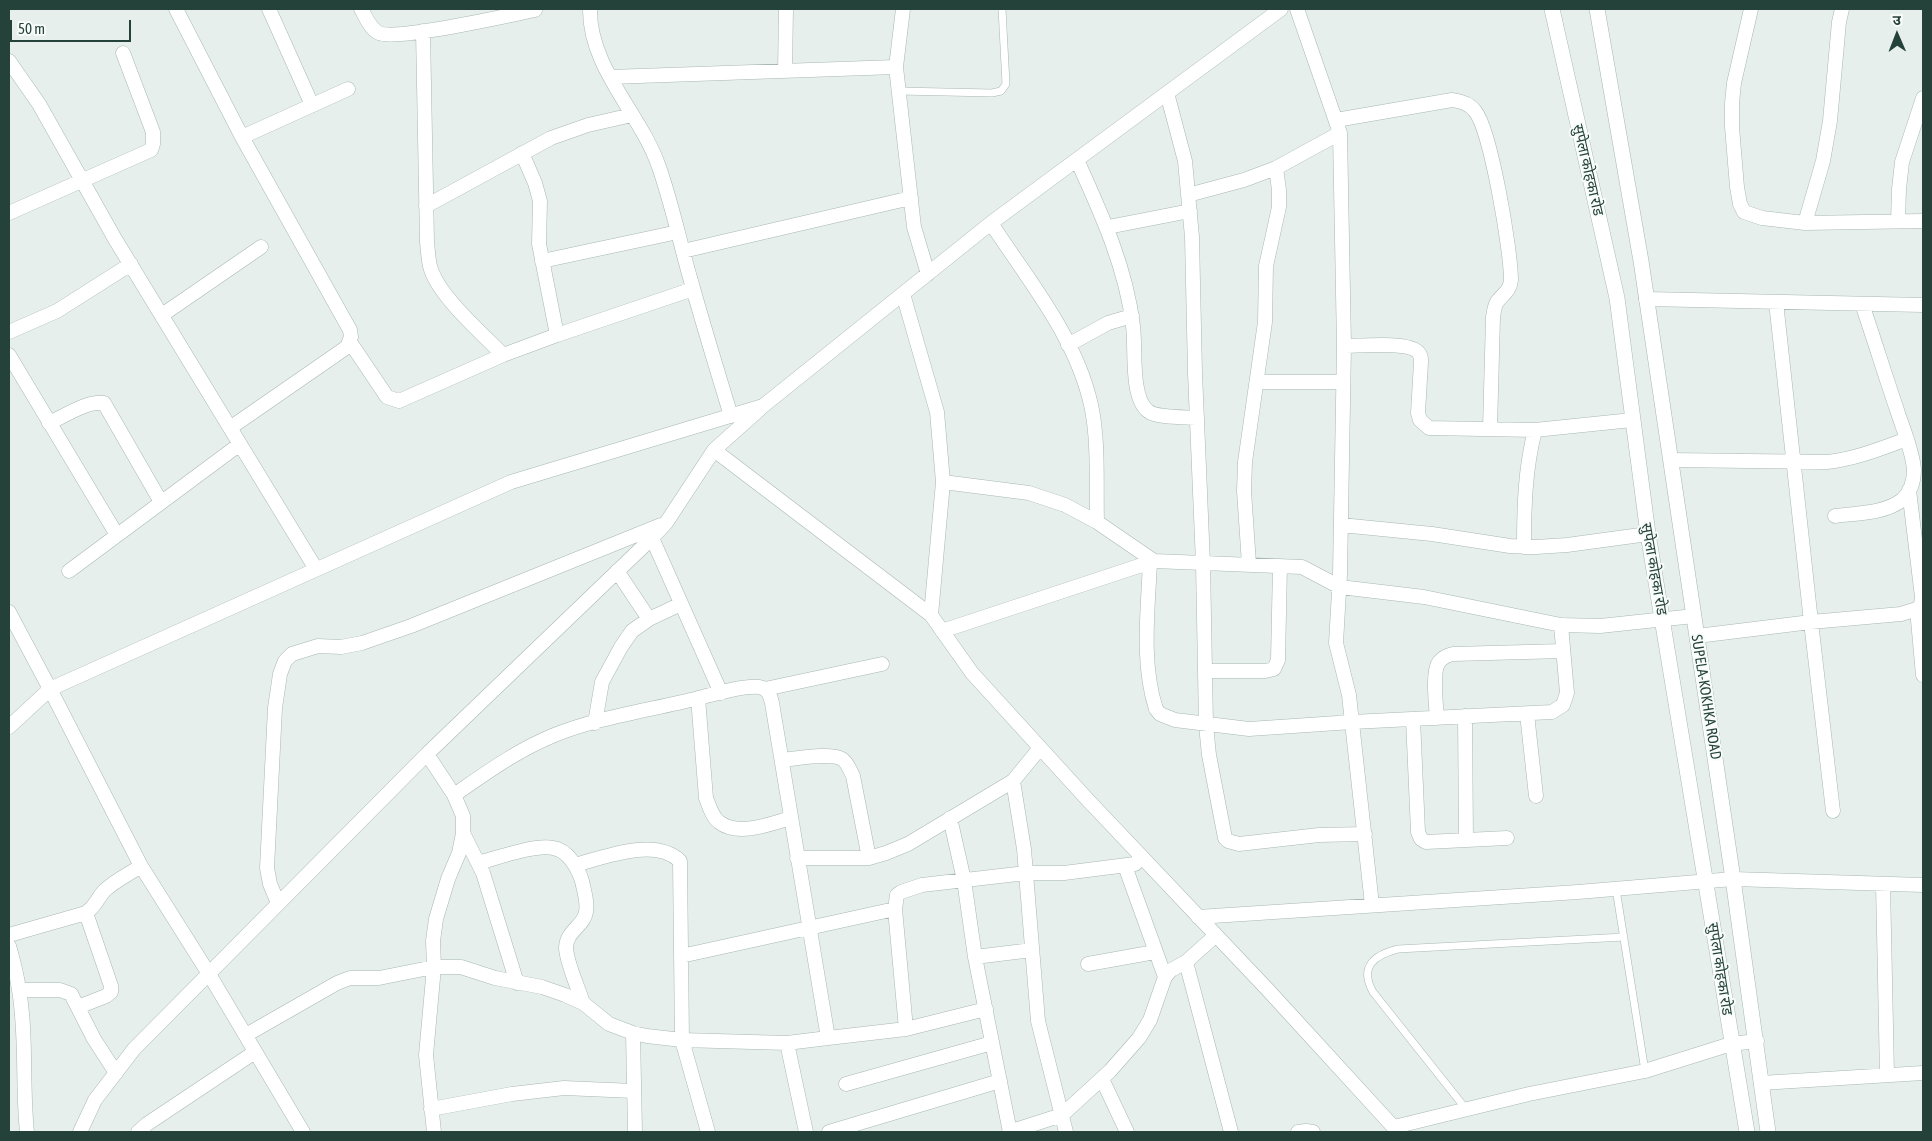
<!DOCTYPE html>
<meta charset="utf-8">
<style>
body{margin:0}
#map{position:relative;width:1932px;height:1141px;overflow:hidden;background:#e6efeb;font-family:"Asap Condensed","Noto Sans Devanagari",sans-serif}
canvas{display:block}
.frame{position:absolute;inset:0;border:10px solid #24423a;pointer-events:none}
.north{position:absolute;left:1872px;top:10px;width:50px;height:50px;-webkit-text-stroke:4px #f7fbf9;paint-order:stroke;rotate:359deg;font-size:14px;font-weight:700;line-height:20px;text-align:center;color:#24423a}
.north::after{content:'';display:block;margin:auto;width:18px;height:22px;background:#24423a;clip-path:polygon(50% 0,100% 100%,50% 72%,0 100%)}
.scale{position:absolute;left:10px;top:20px;width:121px;height:22px;box-sizing:border-box;border:2px solid #24423a;border-top:0;padding-left:6px;font-size:15px;line-height:18px;white-space:nowrap;color:#24423a;-webkit-text-stroke:4px #f7fbf9;paint-order:stroke}
</style>
<div id="map">
<canvas width="1932" height="1141"></canvas>
<div class="frame"></div>
<div class="north">उ</div>
<div class="scale">50 m</div>
</div>
<script>
const c = document.querySelector('canvas').getContext('2d');
c.lineJoin = 'round';
function stroke(path, color, width, dash) {
  c.strokeStyle = color;
  c.lineWidth = width;
  c.lineCap = dash ? 'butt' : 'round';
  c.setLineDash(dash || []);
  c.stroke(path);
}
function drawText(font, color, halo, rows, align = 'center') {
  c.font = font + ' "Asap Condensed","Noto Sans Devanagari",sans-serif';
  c.lineWidth = 4;
  c.setLineDash([]);
  c.textBaseline = 'middle';
  c.strokeStyle = halo;
  c.fillStyle = color;
  for (const [text, x, y, turn = 0] of rows) {
    c.save();
    c.translate(x, y);
    c.rotate((+turn || 0) * Math.PI / 180);
    c.textAlign = isNaN(turn) ? turn : align;
    if (halo) c.strokeText(text, 0, 0);
    c.fillText(text, 0, 0);
    c.restore();
  }
}
const service = new Path2D(`
 M899,91L992,93L1001,91L1006,84L1002,9
 M1616,889L1645,1071
 M1466,1109L1373,992C1359,967 1374,955 1398,949L1624,937`);
const minor = new Path2D(`
 M176,9L242,137L350,330L351,337L347,347L230,428
 M269,9L312,105
 M361,9C366,17 370,29 379,33C396,41 510,15 535,10
 M590,9C589,68 641,114 659,167C673,207 681,248 693,288C705,331 718,373 731,416
 M903,9L896,67L914,227L928,274
 M1297,9L1340,133L1344,346L1340,574L1336,643L1349,695L1372,905
 M1751,9L1734,83L1732,103V127L1737,187L1740,204L1744,212L1762,218L1805,223L1923,221
 M423,31L427,242C428,250 428,258 430,266C437,295 482,333 503,355
 M9,61L39,104L115,239L316,569
 M785,71L786,9
 M610,77L896,67
 M1167,93L1185,161L1192,237L1195,373L1203,563L1206,725L1209,755L1225,838L1228,841L1239,844L1319,835L1365,834
 M1336,120L1452,100C1461,101 1469,103 1475,111C1491,131 1511,251 1511,280C1510,291 1503,294 1497,302C1494,307 1494,312 1493,317L1490,429
 M242,137L348,89
 M522,153L535,183L540,201L539,244L557,335
 M1077,160C1101,213 1126,267 1133,326C1136,347 1130,397 1148,411C1156,418 1186,417 1197,418
 M1188,195L1244,180L1276,168L1340,133
 M426,206L551,138L588,125L632,115
 M9,213L151,150L153,144V132L123,53
 M1898,221L1899,189L1902,162L1923,98
 M991,223C1028,280 1076,337 1091,405C1099,441 1096,485 1097,522
 M1805,223L1823,161L1830,121L1839,22L1842,9
 M1108,227L1190,211
 M683,251L911,198
 M542,261L678,232
 M903,294L937,412L943,482L931,615
 M1646,299L1923,305
 M1776,302L1811,622L1833,811
 M162,315L261,247
 M9,332L57,311L131,264
 M350,342L387,397L399,401L503,355L557,335L693,289
 M1068,345L1108,323L1132,316
 M1344,346C1359,346 1408,341 1418,352C1421,355 1421,358 1421,362L1418,413L1420,420L1429,428L1535,430L1632,420
 M9,355L117,535
 M1258,382H1343
 M49,423C65,416 86,401 104,403L161,502
 M714,450L931,615L972,673L1086,798L1268,990L1398,1132
 M1671,460L1827,462C1855,459 1880,449 1907,439
 M943,482L1029,493L1065,505L1097,522L1154,561
 M1835,516C1856,513 1884,514 1902,500C1911,492 1914,480 1914,469C1912,449 1903,429 1897,410C1885,375 1874,339 1862,304
 M1341,525L1432,534L1510,546L1536,547L1567,545L1648,534
 M652,538L721,693
 M1524,547C1524,507 1525,469 1535,430
 M1150,562C1148,610 1141,663 1156,709L1160,714L1175,720L1249,729L1352,722L1552,712L1563,705L1567,693L1561,625
 M1249,564L1244,491L1245,462L1265,322L1266,266L1279,207V190L1276,168
 M69,571L240,444
 M617,571L649,619
 M1917,609L1923,675
 M9,612L50,689L511,482L763,406L991,223L1281,9
 M942,631L1154,561L1302,567L1340,587L1424,597L1561,625L1600,626L1694,616
 M1697,636L1811,622L1901,614L1917,609L1921,605L1922,597L1909,490
 M1205,671H1265L1274,669L1278,660L1280,566
 M765,689L882,664
 M698,698L706,798C709,805 712,817 719,822C738,837 770,824 791,818
 M1527,714L1536,796
 M1465,716L1466,840
 M1437,718C1436,705 1432,671 1439,662C1443,657 1448,655 1453,654L1563,651
 M1413,719L1418,832L1421,839L1426,842L1507,838
 M595,723L602,682L621,647L632,631L649,619L681,604
 M9,727L50,689L141,866L209,974L303,1132
 M427,754L454,795L463,816V833L459,853L448,879L436,919L433,941L434,967L426,1055L434,1132
 M782,760C796,759 830,752 842,759C847,762 850,770 853,776L869,858
 M1013,781L1024,849L1038,1021L1066,1132
 M950,818L964,880L975,957L1010,1132
 M463,833L483,873L517,983
 M797,858H869L886,853L908,844L1013,781L1040,748
 M478,863C497,858 535,844 553,848C568,850 578,868 582,881C584,891 588,902 586,912C584,926 566,931 566,948C567,964 578,987 583,1003
 M575,865C605,857 655,837 680,861L682,1040L708,1132
 M1125,866L1165,977
 M1883,884L1887,1075
 M278,903L270,884L267,868L275,708L280,674L285,661L292,654L318,646L341,647L362,643L411,626L661,525
 M1198,917L1578,892L1733,879L1923,885
 M9,935L86,913C97,905 96,900 104,891C114,881 129,874 141,866
 M9,946C13,960 17,975 19,990C27,1037 22,1085 27,1132
 M681,956L895,909
 M975,957L1032,950
 M1186,962L1231,1132
 M1088,964L1155,952
 M19,990H60L71,994L94,1039L116,1073
 M78,1007L106,996L111,992V986L86,913
 M906,1029L895,909L897,895L901,892L922,885L1026,873H1064L1135,864L1141,857
 M633,1033L635,1132
 M246,1035L337,983L350,978H379L434,967H461L495,978L542,987L565,995L583,1003L609,1024L633,1033L647,1036L682,1040L787,1043L828,1038L772,703C770,695 768,688 759,687C743,685 711,695 695,699C650,710 595,718 552,736C516,751 486,773 454,795
 M828,1038L906,1029L986,1009
 M787,1043L806,1132
 M1102,1079L1127,1132
 M1761,1083L1923,1073
 M846,1084L992,1043
 M431,1109L512,1094L564,1088L634,1091
 M1394,1127L1529,1094L1645,1071L1731,1044L1757,1041
 M80,1132L95,1100L134,1049L427,754L652,538L666,523L714,450L761,408
 M138,1132L147,1124L255,1052
 M829,1132L1000,1081
 M1009,1132L1062,1115L1110,1071L1139,1038L1150,1020L1165,977L1171,970L1186,962L1216,935
 M1298,1132L1306,1131L1313,1132`);
const tertiary = new Path2D(`
 M1552,9L1617,298L1648,534L1747,1132
 M1597,9L1641,261L1733,879L1768,1132`);
stroke(service, '#a8b8b2', 8);
stroke(minor, '#a8b8b2', 15);
stroke(tertiary, '#a8b8b2', 16);
stroke(service, '#fff', 7);
stroke(minor, '#fff', 14);
stroke(tertiary, '#fff', 15);
drawText('15px', '#24423a', '#f7fbf9', [
 ["सुपेला कोहका रोड",1588,170,77],
 ["सुपेला कोहका रोड",1654,569,80],
 ["SUPELA-KOKHKA ROAD",1706,697,81],
 ["सुपेला कोहका रोड",1720,969,81]
]);
</script>
